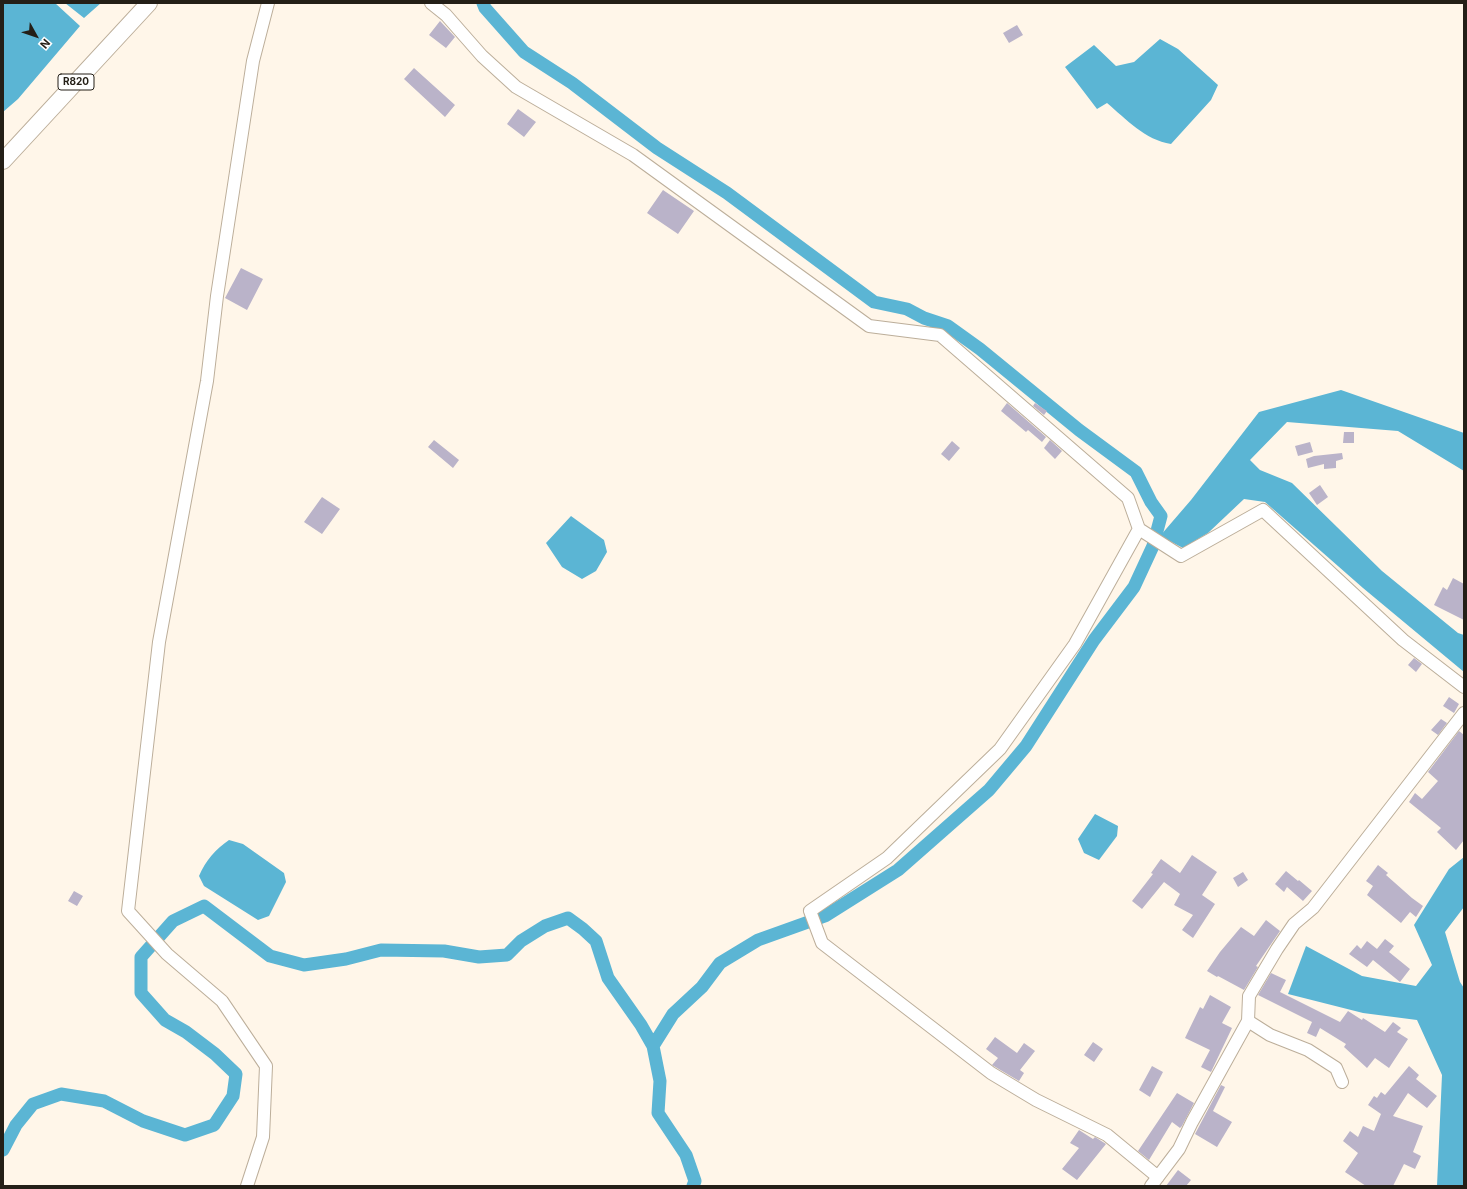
<!DOCTYPE html>
<style>
body{margin:0}
#map{position:relative;width:1467px;height:1189px;overflow:hidden;background:#fff6e9;font-family:Inter,sans-serif}
canvas{display:block}
.frame{position:absolute;inset:0;border:4px solid #241f17;pointer-events:none}
.north{position:absolute;left:16px;top:16px;width:40px;height:40px;-webkit-text-stroke:3px #fff;paint-order:stroke;rotate:130deg;font-size:11px;font-weight:700;line-height:16px;text-align:center;color:#241f17}
.north::after{content:'';display:block;margin:auto;width:14px;height:18px;background:#241f17;clip-path:polygon(50% 0,100% 100%,50% 72%,0 100%)}
</style>
<div id="map">
<canvas width="1467" height="1189"></canvas>
<div class="frame"></div>
<div class="north">N</div>
</div>
<script>
const c = document.querySelector('canvas').getContext('2d');
c.lineJoin = 'round';
function paint(path, color) {
  c.fillStyle = color;
  c.fill(path, 'evenodd');
}
function stroke(path, color, width, dash) {
  c.strokeStyle = color;
  c.lineWidth = width;
  c.lineCap = dash ? 'butt' : 'round';
  c.setLineDash(dash || []);
  c.stroke(path);
}
function drawText(font, color, halo, rows, align = 'center') {
  c.font = font + ' Inter,sans-serif';
  c.lineWidth = 3;
  c.setLineDash([]);
  c.textBaseline = 'middle';
  c.strokeStyle = halo;
  c.fillStyle = color;
  for (const [text, x, y, turn = 0] of rows) {
    c.save();
    c.translate(x, y);
    c.rotate((+turn || 0) * Math.PI / 180);
    c.textAlign = isNaN(turn) ? turn : align;
    if (halo) c.strokeText(text, 0, 0);
    c.fillText(text, 0, 0);
    c.restore();
  }
}
paint(new Path2D(`
 M3,3H55L80,26L18,99L3,112Z
 M65,3H101L84,18Z
 M1160,39L1178,49L1218,85L1211,100L1171,144C1145,140 1126,119 1107,103L1097,109L1065,67L1094,45L1116,66L1134,62Z
 M1341,390L1464,433V471L1398,431L1287,422L1250,460L1260,470L1292,483L1382,571L1458,633L1464,635V672L1363,588L1265,502L1244,499L1208,533L1183,548L1160,536L1191,500L1259,412Z
 M571,516L604,540L607,552L596,571L582,579L562,567L546,543Z
 M1095,814L1118,826L1117,836L1099,860L1084,853L1078,839Z
 M229,840L243,844L284,873L286,882L269,916L258,920L204,886L199,876C206,860 215,850 229,840Z
 M1464,857V907L1445,932L1460,982L1464,988V1186H1437L1442,1075L1417,1020L1363,1013L1288,994L1306,946L1362,976L1416,986L1432,965L1414,925L1449,869Z`), '#5bb5d4');
stroke(new Path2D(`
 M483,3L485,8L524,52L572,83L657,148L727,193L874,302L907,309L924,318L948,326L980,349L1079,430L1136,472L1151,502L1161,516L1153,546L1134,587L1094,640L1026,746L989,790L898,870L825,916L758,940L720,963L702,987L673,1014L653,1046
 M3,1150L16,1125L33,1104L61,1094L104,1101L143,1121L185,1135L214,1125L233,1096L236,1074L215,1054L186,1032L165,1020L141,993V957L173,921L204,906L270,956L304,965L346,959L381,950L444,951L479,957L507,955L521,941L545,926L568,918L583,929L596,941L608,978L641,1025L653,1046L660,1081L658,1113L686,1155L695,1181L693,1186`), '#5bb5d4', 13);
paint(new Path2D(`
 M440,21L455,37L446,48L429,35Z
 M1017,25L1023,35L1009,43L1003,33Z
 M414,68L455,105L445,117L404,79Z
 M518,109L536,122L524,137L507,124Z
 M663,190L694,211L678,234L647,213Z
 M241,268L263,279L247,310L225,298Z
 M1007,403L1046,437L1042,442L1028,430L1026,432L1001,411Z
 M1035,403L1047,411L1044,415L1033,406Z
 M1344,432H1354V443H1343Z
 M434,440L459,460L453,468L428,447Z
 M1050,440L1062,451L1055,459L1044,448Z
 M952,441L960,448L949,461L941,454Z
 M1310,442L1313,452L1298,456L1295,446Z
 M1342,453L1343,459L1336,461V468L1324,469V464L1308,468L1306,459L1314,456Z
 M1320,485L1328,497L1317,505L1309,493Z
 M322,497L340,509L322,534L304,522Z
 M1453,578L1464,584V620L1434,605L1443,587L1447,590Z
 M1414,658L1422,664L1416,672L1408,665Z
 M1449,697L1459,704L1454,713L1443,706Z
 M1441,719L1447,723L1438,735L1431,730Z
 M1459,731L1464,735V840L1456,850L1437,832L1441,828L1409,802L1415,793L1422,799L1438,781L1428,772Z
 M1192,855L1217,872L1202,895L1215,904L1193,938L1182,930L1193,915L1174,905L1180,894L1164,882L1142,909L1132,901L1153,874L1151,873L1161,859L1180,873Z
 M1378,865L1388,873L1386,875L1412,898L1423,906L1416,917L1410,912L1401,923L1367,895L1373,886L1366,881Z
 M1286,871L1298,881L1299,880L1312,891L1303,901L1287,887L1284,892L1275,884Z
 M1243,872L1248,880L1238,887L1233,878Z
 M74,891L83,896L77,906L68,901Z
 M1266,920L1280,931L1256,966L1258,967L1244,990L1218,976L1217,977L1207,971L1220,952L1241,927L1254,936Z
 M1385,939L1394,946L1389,952L1410,969L1400,982L1373,960L1367,967L1349,954L1357,945L1361,949L1367,941L1377,949Z
 M1271,973L1286,980L1280,992L1340,1022L1348,1011L1362,1020L1363,1018L1385,1032L1393,1022L1401,1028L1397,1032L1408,1039L1389,1068L1375,1058L1367,1068L1344,1047L1346,1044L1320,1028L1316,1037L1307,1033L1312,1022L1258,995Z
 M1210,995L1231,1007L1222,1023L1232,1028L1211,1072L1201,1067L1210,1050L1185,1038L1200,1007L1203,1009Z
 M995,1037L1017,1053L1024,1043L1035,1051L1020,1070L1024,1073L1019,1081L992,1065L998,1058L986,1049Z
 M1093,1042L1103,1049L1094,1062L1084,1055Z
 M1152,1066L1163,1072L1150,1097L1139,1090Z
 M1409,1066L1419,1075L1416,1079L1437,1096L1427,1108L1408,1093L1393,1116L1423,1126L1413,1152L1421,1156L1415,1169L1404,1164L1393,1186H1366L1345,1172L1358,1153L1343,1141L1350,1131L1358,1137L1363,1126L1374,1131L1381,1114L1368,1105L1374,1096L1377,1098L1381,1092L1385,1095Z
 M1221,1085L1225,1087L1213,1111L1232,1122L1217,1147L1195,1134Z
 M1177,1093L1194,1103L1182,1126L1180,1128L1172,1122L1149,1160L1138,1151Z
 M1079,1130L1093,1139L1095,1137L1106,1144L1077,1180L1062,1169L1079,1148L1070,1143Z
 M1178,1170L1191,1180L1186,1186H1166Z`), '#bab3c9');
const minor = new Path2D(`
 M431,3L446,15L482,56L516,87L633,155L869,326L940,335L1128,498L1139,529L1075,644L1000,749L887,858L810,911L822,943L991,1073L1036,1100L1107,1135L1158,1177
 M1139,529L1181,556L1263,510L1403,640L1464,687
 M1248,1021L1270,1035L1308,1050L1336,1068L1342,1082
 M247,1186L263,1137L266,1066L222,1001L167,954L128,911L159,642L207,381L217,296L253,61L268,3
 M1151,1186L1179,1149L1192,1122L1248,1021L1249,996L1277,949L1294,924L1313,908L1464,713`);
const major = new Path2D(`
 M3,161L149,3`);
stroke(minor, '#bcae9a', 14);
stroke(major, '#bcae9a', 18);
stroke(minor, '#fff', 12);
stroke(major, '#fff', 16);
for (const [x, y, w] of [
 [76,82,36]
]) {
  const box = new Path2D();
  box.roundRect(x - w / 2, y - 8, w, 16, 3);
  c.fillStyle = '#fff';
  c.fill(box);
  stroke(box, '#241f17', 1);
}
drawText('bold 10px', '#241f17', null, [
 ["R820",76,82]
]);
</script>
